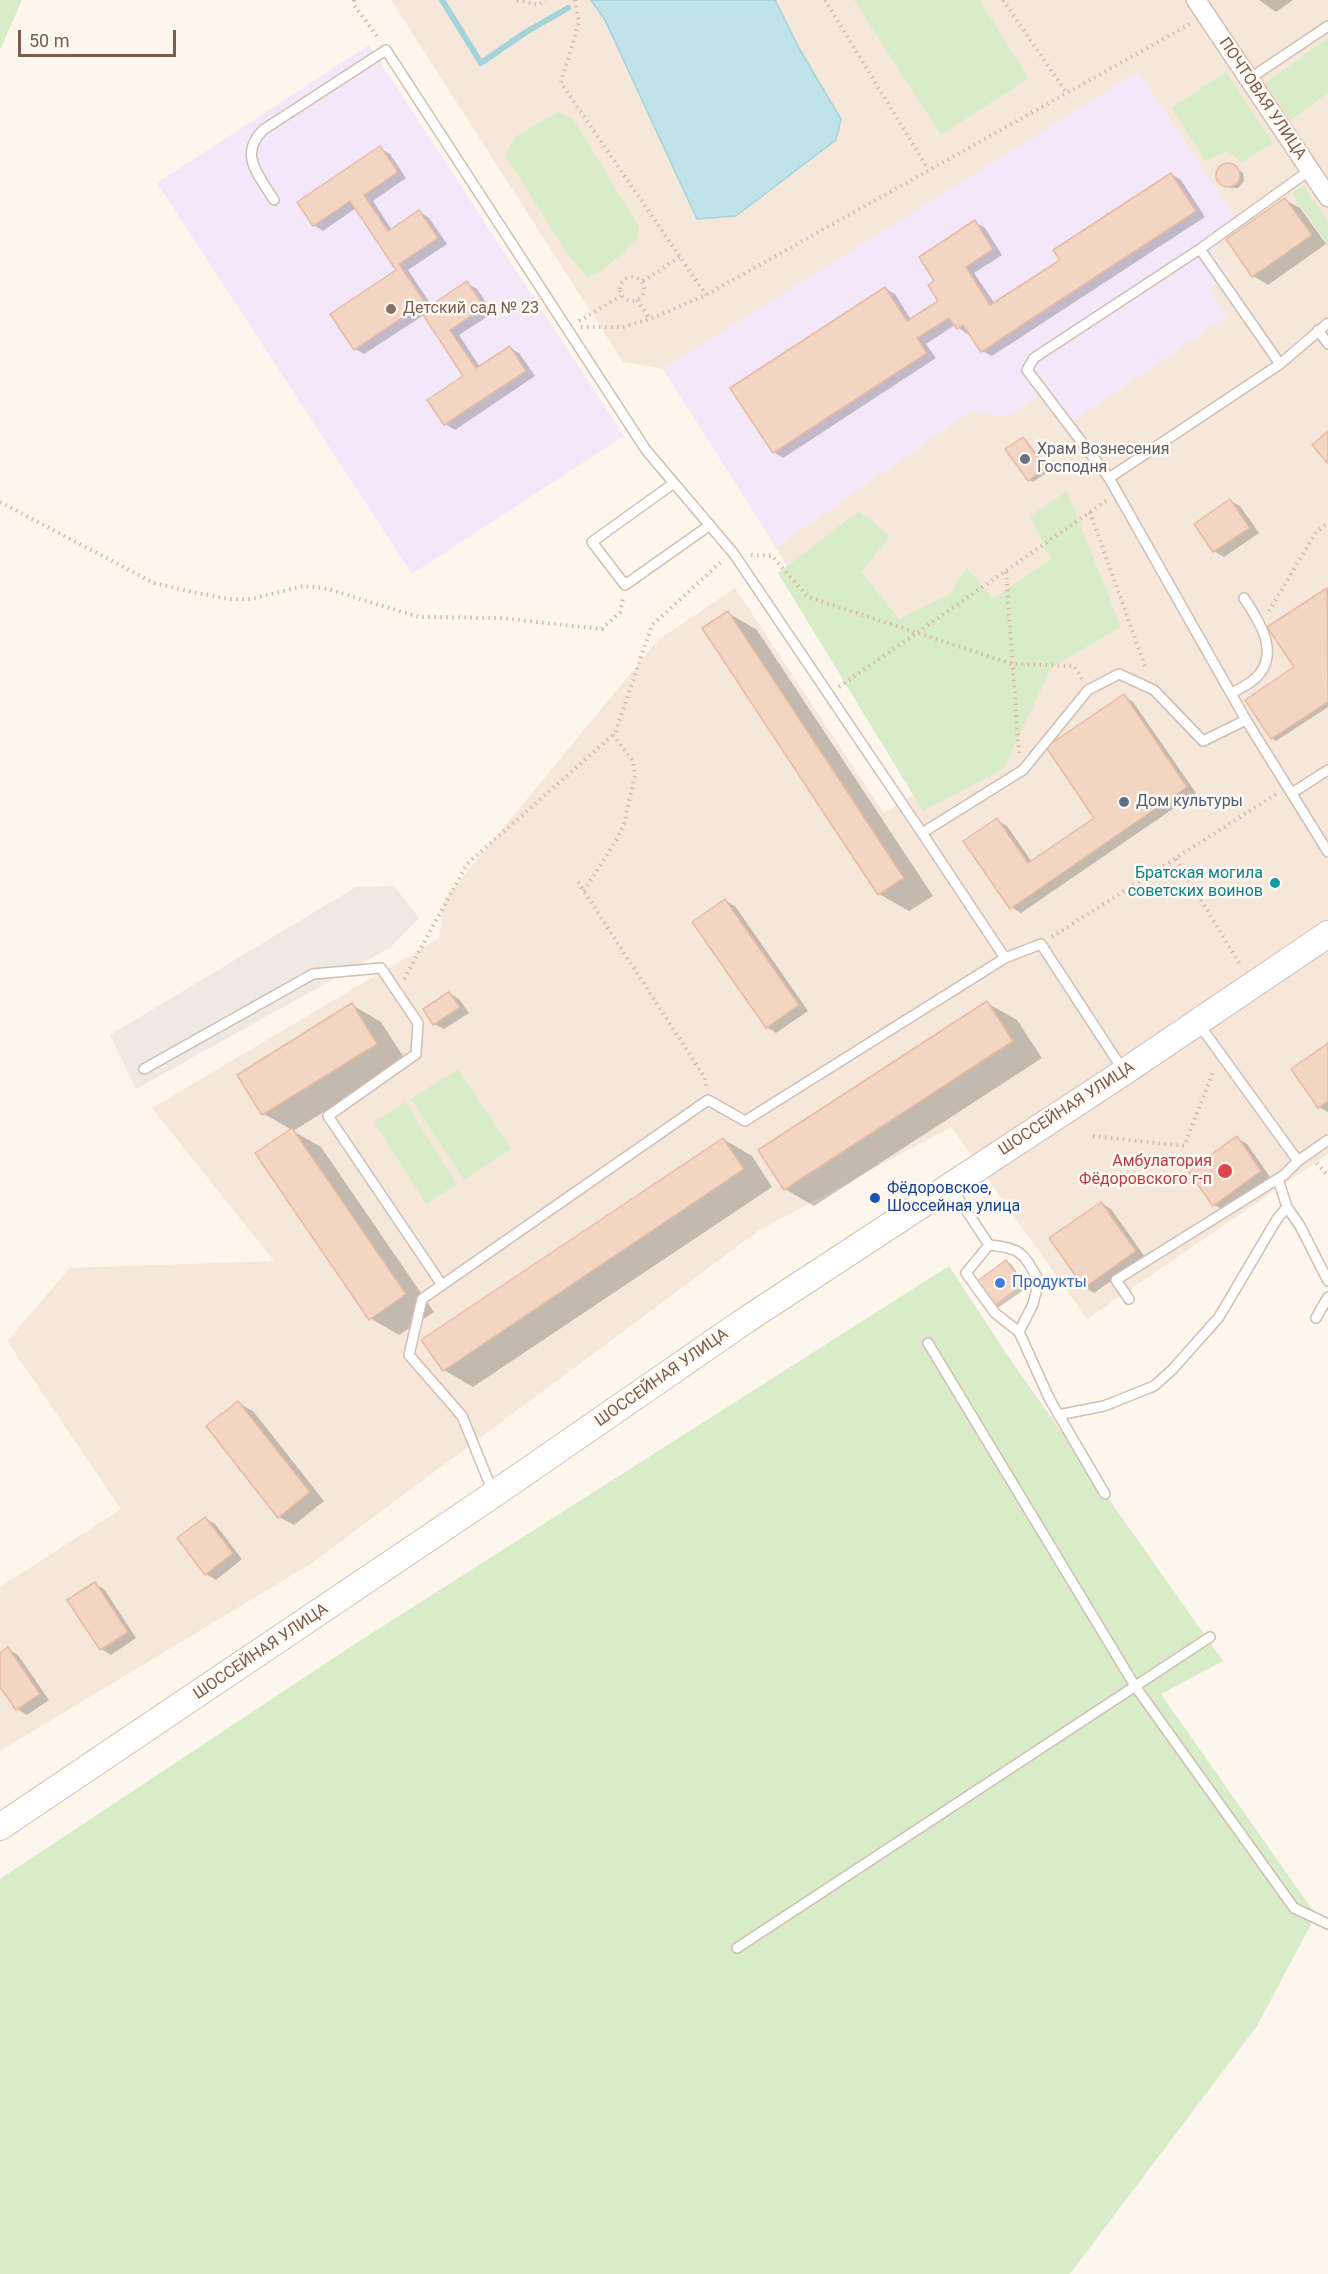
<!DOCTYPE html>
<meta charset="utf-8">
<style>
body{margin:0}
#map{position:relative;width:1328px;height:2274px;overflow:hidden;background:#fdf6ec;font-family:Roboto,sans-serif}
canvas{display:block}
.scale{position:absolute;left:18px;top:30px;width:158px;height:27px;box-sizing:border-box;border:3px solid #7a5c4d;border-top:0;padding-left:8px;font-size:18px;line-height:21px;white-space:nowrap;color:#7a5c4d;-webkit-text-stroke:4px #fffaf3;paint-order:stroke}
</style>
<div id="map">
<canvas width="1328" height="2274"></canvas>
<div class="scale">50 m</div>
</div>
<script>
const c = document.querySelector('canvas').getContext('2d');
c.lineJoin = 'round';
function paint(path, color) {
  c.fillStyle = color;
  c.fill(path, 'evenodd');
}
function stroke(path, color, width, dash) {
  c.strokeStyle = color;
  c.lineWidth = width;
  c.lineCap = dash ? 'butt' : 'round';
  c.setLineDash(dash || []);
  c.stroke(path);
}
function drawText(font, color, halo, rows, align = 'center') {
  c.font = font + ' Roboto,sans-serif';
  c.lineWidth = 5;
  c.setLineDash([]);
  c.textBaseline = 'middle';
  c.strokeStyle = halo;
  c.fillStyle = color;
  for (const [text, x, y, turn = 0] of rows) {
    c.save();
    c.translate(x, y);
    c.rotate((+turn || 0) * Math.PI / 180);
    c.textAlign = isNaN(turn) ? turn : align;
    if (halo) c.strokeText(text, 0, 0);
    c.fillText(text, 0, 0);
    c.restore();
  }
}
paint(new Path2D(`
 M391,0H1328V1154L1087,1319L951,1127L758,1231L312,1563L0,1751V1587L121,1509L7,1341L70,1268L274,1261L152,1108L439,938L444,900L658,640L735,588L884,813L926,787L674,385L663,369L623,362Z`), '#f5e8da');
paint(new Path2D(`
 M394,886L419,918L391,947L136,1089L110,1035L356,887Z`), '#efe9e4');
paint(new Path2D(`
 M369,45L624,436L412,574L157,183Z
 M1138,72L1240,225L1217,241L1214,254L1228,275L1209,289L1227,316L1073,421L1049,389L1008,417L970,412L776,547L663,369Z`), '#f3e8fa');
paint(new Path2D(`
 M0,0H22L0,50Z
 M854,0H979L1029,78L941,135Z
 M1328,38V93L1291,120L1265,83Z
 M1226,72L1273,143L1242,162L1227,151L1206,161L1171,108Z
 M558,112L573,119L639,227L636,241L603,270L587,277L567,253L505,155L515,137Z
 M1303,185L1328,221V246L1292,193Z
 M1067,491L1121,627L1052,667L1003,769L923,811L778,573L859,511L890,536L861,572L899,619L950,594L967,568L993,599L1051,559L1030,516Z
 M458,1069L511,1149L464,1180L411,1099Z
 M405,1102L457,1184L426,1204L374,1122Z
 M949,1266L1010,1359L1223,1661L1161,1694L1316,1915L1257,2026L1070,2274H0V1879L361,1640Z`), '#d8ecc9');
const water = new Path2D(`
 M591,0H775L800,50L841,119L836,140L736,216L697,219L605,20Z`);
paint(water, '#bfe3e8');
stroke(water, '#a5d3da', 1.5);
paint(new Path2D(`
 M1259,0H1293L1276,12Z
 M380,148L390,154L406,178L373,201L392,230L420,212L429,218L447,244L408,270L432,306L467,283L477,289L493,313L459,335L480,367L510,348L519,353L535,376L455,430L445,424L465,376L424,315L364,354L355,349L398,270L356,208L323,231L314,225Z
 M1231,165L1243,173L1244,181L1238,188H1230L1219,180L1218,172L1223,166Z
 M1171,174L1181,180L1205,217L992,356L982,351L970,332L967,334L955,325L926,344L936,358L783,458L774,452L885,288L895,294L911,320L940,301L936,281L975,222L985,228L1002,255L974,273L995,304L1062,261Z
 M1285,200L1300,208L1326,244L1268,285L1253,276Z
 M1023,438L1027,441L1049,471L1033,482L1029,480Z
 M1231,501L1240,506L1259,533L1224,557L1214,551L1196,524Z
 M1328,589V707L1276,741L1272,738L1296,668L1270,627Z
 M728,613L757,630L933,896L909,911L879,894Z
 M1124,696L1133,702L1196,793L1021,913L1011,907L997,820L1007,826L1032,862L1096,818Z
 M725,901L735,906L808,1011L776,1033L767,1027Z
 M449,993L459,999L469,1013L444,1029L434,1024Z
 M987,1003L1017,1020L1042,1058L814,1206L785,1189Z
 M352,1005L381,1022L406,1061L293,1131L321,1147L434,1312L399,1335L370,1318L292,1130L264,1114L239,1075Z
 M1328,1045V1112L1319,1107Z
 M1237,1138L1247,1144L1270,1177L1224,1210L1214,1205Z
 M723,1139L752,1156L772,1187L473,1387L444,1370Z
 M1101,1203L1111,1209L1145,1257L1094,1293L1085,1287Z
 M1006,1261L1011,1264L1028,1287L999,1307L995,1305Z
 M238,1403L253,1411L324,1501L294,1525L279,1517Z
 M205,1518L215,1524L242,1559L216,1580L206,1574Z
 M95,1584L104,1589L136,1638L111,1655L101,1649Z
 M8,1649L18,1655L49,1700L27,1715L17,1709L0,1684V1654Z`), '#0003');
stroke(new Path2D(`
 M442,0L481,63L526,32L568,8`), '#a5d3da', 6);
const building = new Path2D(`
 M380,146L398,172L364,195L388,231L419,210L438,238L399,264L428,307L467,281L484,307L450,330L476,368L510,346L526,371L444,425L427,400L463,376L418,307L354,350L330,314L396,270L350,201L313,226L297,202Z
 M1216 175a12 12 0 1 1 24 0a12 12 0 1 1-24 0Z
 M1171,173L1196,211L981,352L963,325L957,329L949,318L917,338L927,353L773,453L730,388L885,287L907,321L938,301L928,285L934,281L919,257L975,220L993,249L966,267L990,305L1060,260L1053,250Z
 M1285,198L1312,235L1252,277L1226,239Z
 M1327,432H1328V464L1312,445Z
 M1023,437L1045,468L1028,481L1005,449Z
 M1230,499L1250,528L1213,552L1194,524Z
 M1327,588L1328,702L1271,739L1245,700L1294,667L1267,627Z
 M728,611L904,878L878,895L702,628Z
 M1124,694L1187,787L1010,909L963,841L997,818L1028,863L1094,818L1046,747Z
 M725,899L799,1005L766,1028L692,922Z
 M449,992L460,1007L433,1025L423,1009Z
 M987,1001L1013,1041L784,1190L758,1150Z
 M352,1003L377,1044L262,1115L237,1075Z
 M1328,1043V1101L1318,1108L1291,1069Z
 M292,1128L406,1294L369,1320L255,1153Z
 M1237,1136L1261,1171L1213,1206L1188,1171Z
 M723,1138L744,1169L443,1371L421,1340Z
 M1101,1202L1136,1251L1084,1288L1049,1238Z
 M1006,1260L1024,1284L994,1306L976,1282Z
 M238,1401L310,1492L278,1518L206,1426Z
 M205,1517L233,1553L205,1575L177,1538Z
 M95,1582L128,1632L100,1650L67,1600Z
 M8,1647L40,1694L16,1710L0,1687V1653Z`);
paint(building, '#f3d5c3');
stroke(building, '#e6bba3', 1.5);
const service = new Path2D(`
 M1249,79L1328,26
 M274,200C259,175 238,155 263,130L386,50L646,450L734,554L922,833
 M1200,249L1280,364
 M1328,323L1280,364L1109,478L1246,720L1328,852
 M1318,330L1328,344
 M1109,478L1027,370L1034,358L1200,249L1310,170
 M674,483L592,542L625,585L710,525
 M1232,693C1238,689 1246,686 1252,681C1283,657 1260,622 1244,598
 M1292,793L1328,770
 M1198,1023L1298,1161
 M144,1069L313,974L381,968L418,1023L416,1054L328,1116L442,1285
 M1123,1070L1041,944L1005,958L922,833L1023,770L1088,690L1119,674L1154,690L1203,741L1246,720
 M1278,1179L1287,1207L1300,1226L1328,1281
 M951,1187L989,1245L966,1273L995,1313L1019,1332L1050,1400L1105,1494
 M989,1245C1022,1248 1023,1253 1039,1281L1033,1304L1019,1332
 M1129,1299L1116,1280L1284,1175L1298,1161L1328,1140
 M1316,1318L1328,1297
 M928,1343L1135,1686L1294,1908L1328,1924
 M1058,1415L1104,1406L1154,1386L1172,1370L1219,1317L1277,1219L1287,1207
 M493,1492L462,1416L409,1355L422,1299L708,1100L745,1121L1005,958
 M737,1948L1210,1637`);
const minor = new Path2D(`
 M1196,0L1328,197`);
const secondary = new Path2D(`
 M0,1827L494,1494L746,1320L1124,1072L1328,934`);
stroke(service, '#d1beb0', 12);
stroke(minor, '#d1beb0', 21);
stroke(secondary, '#d6c0b0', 28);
stroke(new Path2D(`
 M354,0V5L379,39
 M517,0L539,5L545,0
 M575,0L579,22L561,83L706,295
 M825,0L928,169
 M1003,0L1066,92
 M620 289a12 12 0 1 1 24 0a12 12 0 1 1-24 0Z
 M643,281L680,257
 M637,300L650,319
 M579,321L621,296
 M581,327H623L650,319L706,295L1190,24
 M0,502L154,583L197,593L230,599H250L304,586L328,589L419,617L500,618L602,629L620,612L623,598
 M1090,512L1146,669
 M751,555L772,556L808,597L1012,664L1074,666L1082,679
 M1006,572L1019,753
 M1269,611L1316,532L1328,523
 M839,687L1106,501
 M1176,859L1241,966
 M578,882L705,1078L706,1087
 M584,891L617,839L624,824L635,775L633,761L613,735
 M1052,937L1276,794
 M404,979L467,864L615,733L652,625L723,560
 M1093,1136L1184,1146L1214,1070
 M1317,1163L1328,1176`), '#d9b8a5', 4, [1.5, 4.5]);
stroke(service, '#fff', 9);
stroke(minor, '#fff', 18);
stroke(secondary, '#fff', 26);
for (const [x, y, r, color] of [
 [391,309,6,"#8d6e63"],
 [1025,459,6,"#6b7280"],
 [1124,802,6,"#5c6f8a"],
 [1275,883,6,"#0f9aa8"],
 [1225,1171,8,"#e0444e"],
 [875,1198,6,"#1a4fb4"],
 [1000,1283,6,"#3f7fe0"]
]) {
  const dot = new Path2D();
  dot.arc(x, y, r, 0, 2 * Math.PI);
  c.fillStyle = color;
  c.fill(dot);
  stroke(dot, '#fffaf3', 2);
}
drawText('16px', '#7a5c4d', '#fffaf3', [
 ["ПОЧТОВАЯ УЛИЦА",1262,99,56],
 ["ШОССЕЙНАЯ УЛИЦА",1067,1109,-33],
 ["ШОССЕЙНАЯ УЛИЦА",662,1378,-35],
 ["ШОССЕЙНАЯ УЛИЦА",261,1652,-34]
]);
drawText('16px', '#785e54', '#fffaf3', [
 ["Детский сад № 23",403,309]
], 'left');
drawText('16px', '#5b616d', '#fffaf3', [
 ["Храм Вознесения",1037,450],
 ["Господня",1037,468]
], 'left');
drawText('16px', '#4e5e75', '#fffaf3', [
 ["Дом культуры",1136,802]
], 'left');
drawText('16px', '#0d838f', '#fffaf3', [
 ["Братская могила",1263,874],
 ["советских воинов",1263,892]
], 'right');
drawText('16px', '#be3a42', '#fffaf3', [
 ["Амбулатория",1212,1162],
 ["Фёдоровского г-п",1212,1180]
], 'right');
drawText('16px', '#164399', '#fffaf3', [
 ["Фёдоровское,",887,1189],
 ["Шоссейная улица",887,1207]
], 'left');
drawText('16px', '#366cbe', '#fffaf3', [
 ["Продукты",1012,1283]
], 'left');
</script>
